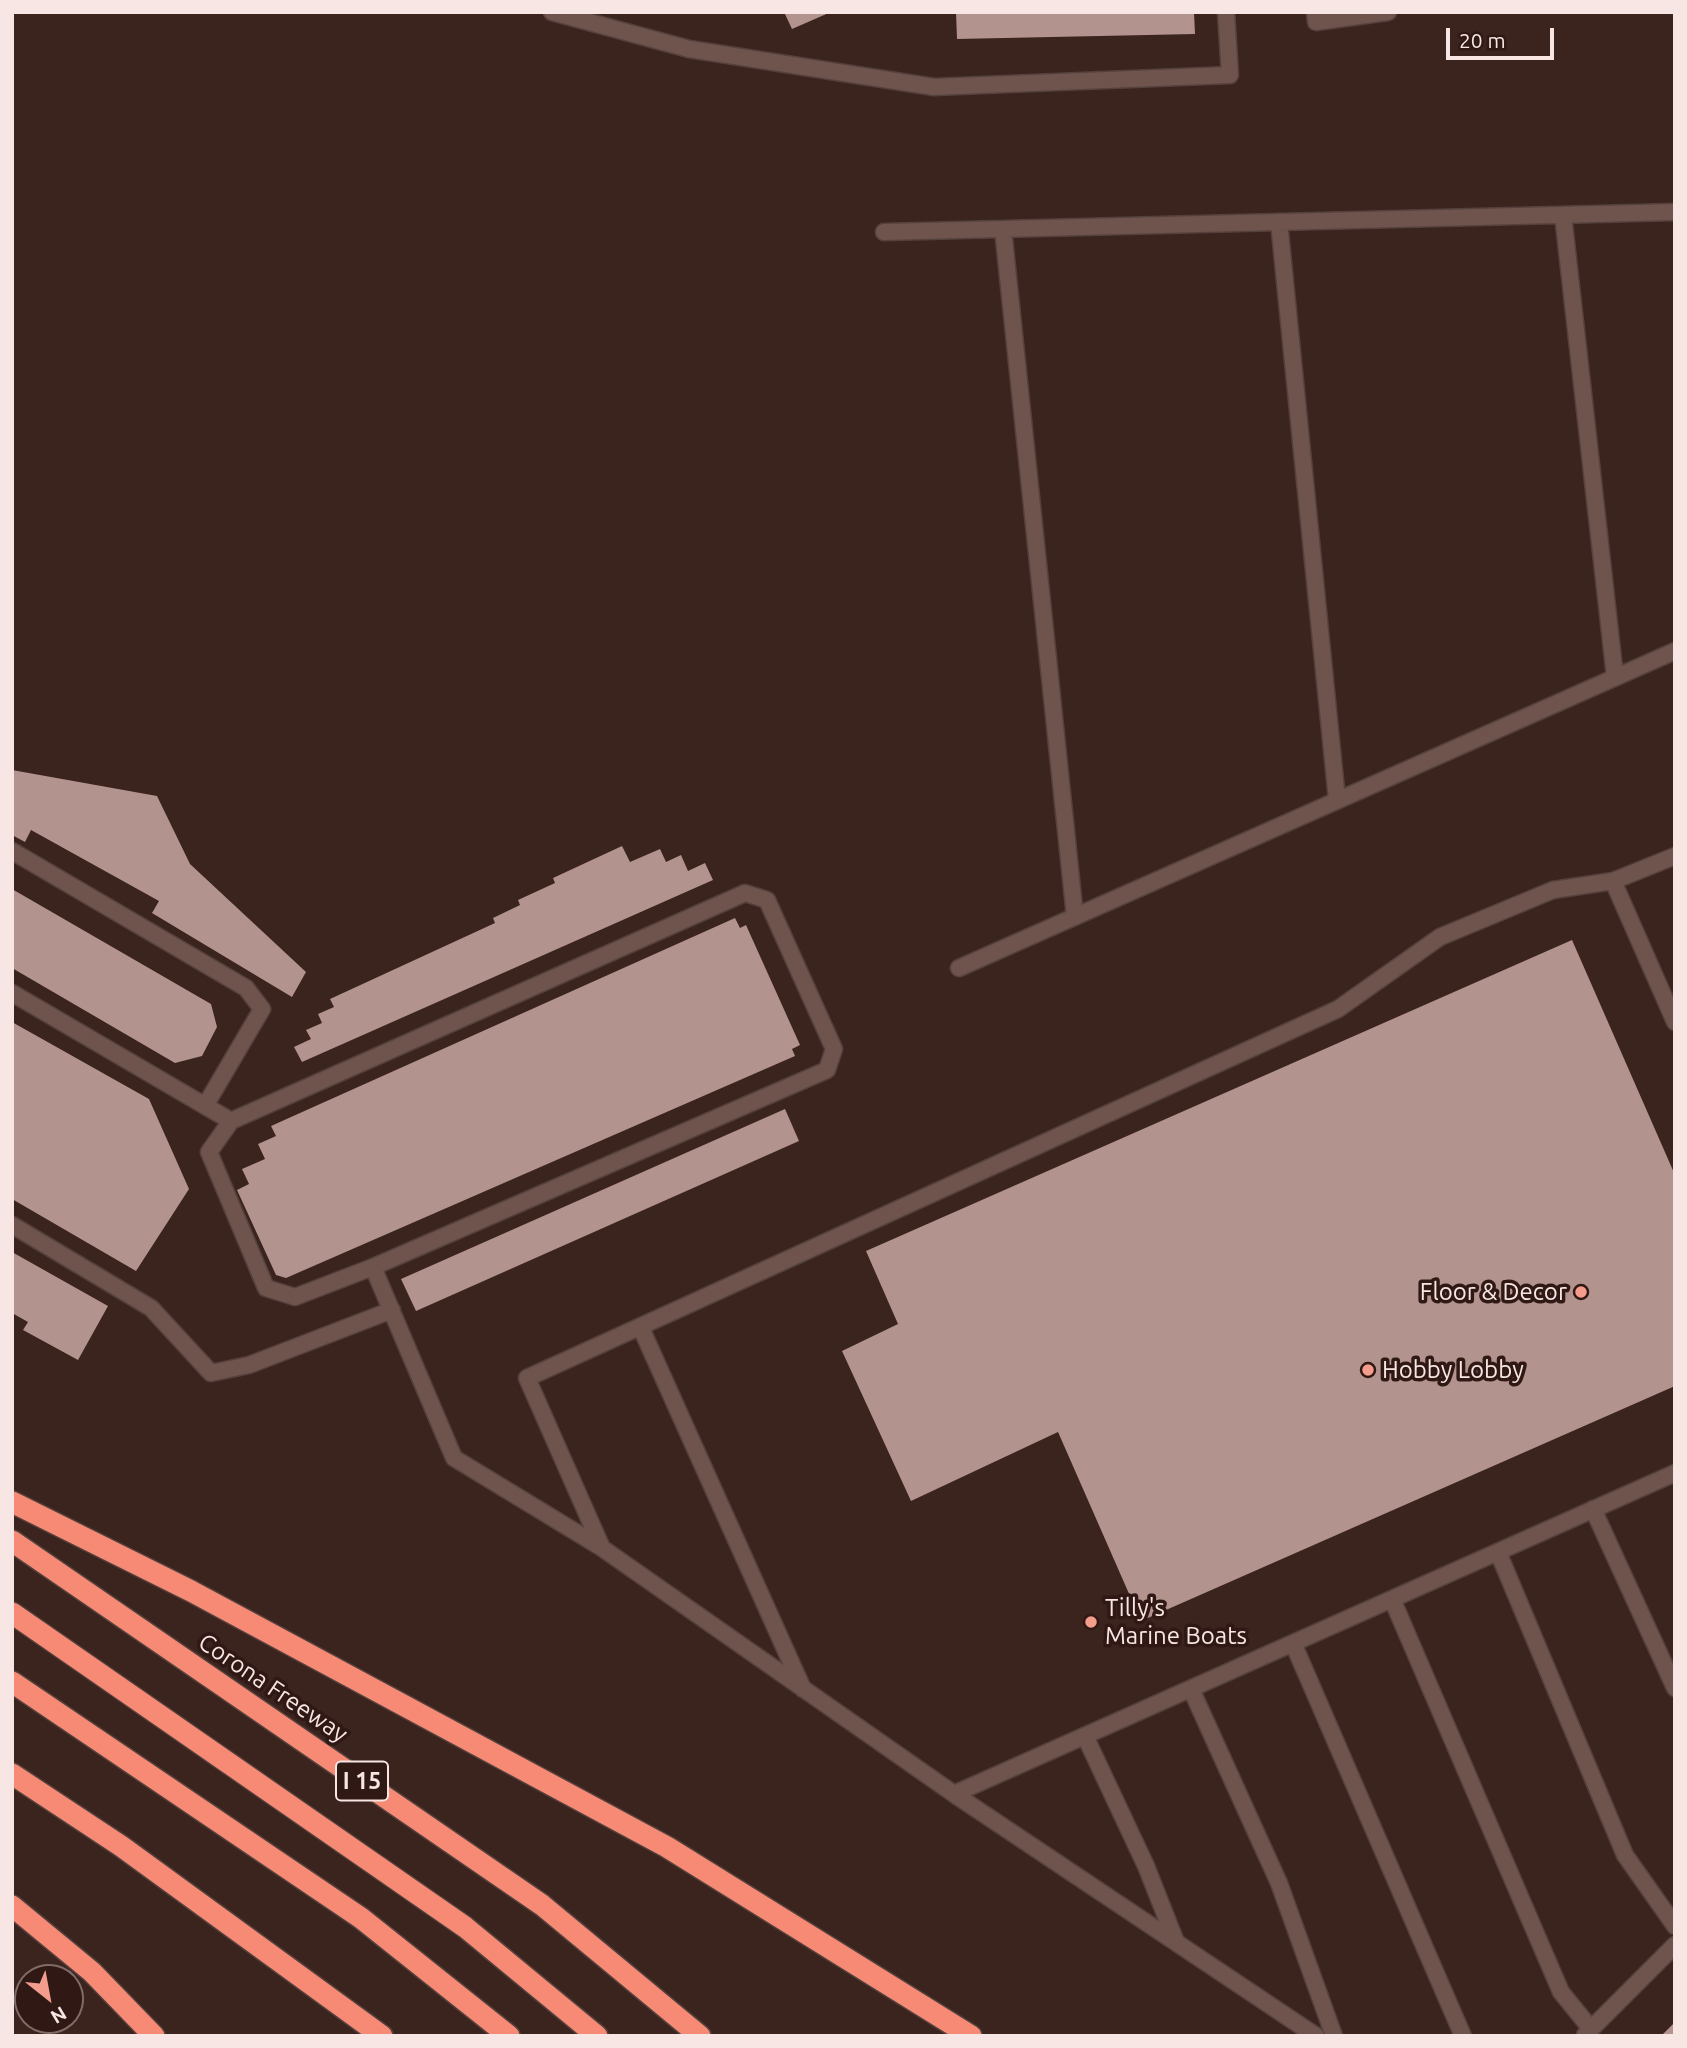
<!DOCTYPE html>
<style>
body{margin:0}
#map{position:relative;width:1687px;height:2048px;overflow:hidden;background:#3b231e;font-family:Ubuntu,sans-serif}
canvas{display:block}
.frame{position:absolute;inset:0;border:14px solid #f7e6e3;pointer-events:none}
.north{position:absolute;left:14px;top:1964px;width:70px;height:70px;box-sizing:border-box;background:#301915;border:2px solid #806b67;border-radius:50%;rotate:149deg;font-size:19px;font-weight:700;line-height:28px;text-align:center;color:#f7e6e3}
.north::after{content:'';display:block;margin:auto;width:24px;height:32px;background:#f49d8c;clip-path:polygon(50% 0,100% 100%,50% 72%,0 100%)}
.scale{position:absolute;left:1446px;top:28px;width:108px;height:32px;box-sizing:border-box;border:4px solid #f7e6e3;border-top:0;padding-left:9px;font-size:21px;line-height:24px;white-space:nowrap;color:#f7e6e3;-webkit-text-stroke:5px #301915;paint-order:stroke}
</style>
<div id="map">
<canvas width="1687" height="2048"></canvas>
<div class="frame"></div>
<div class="north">N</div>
<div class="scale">20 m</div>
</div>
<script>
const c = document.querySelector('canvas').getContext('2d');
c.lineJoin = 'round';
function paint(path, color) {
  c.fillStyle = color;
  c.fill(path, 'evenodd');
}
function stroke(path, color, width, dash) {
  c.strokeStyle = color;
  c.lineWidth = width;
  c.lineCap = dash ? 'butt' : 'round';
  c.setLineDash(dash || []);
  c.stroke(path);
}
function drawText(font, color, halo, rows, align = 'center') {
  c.font = font + ' Ubuntu,sans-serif';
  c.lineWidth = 7;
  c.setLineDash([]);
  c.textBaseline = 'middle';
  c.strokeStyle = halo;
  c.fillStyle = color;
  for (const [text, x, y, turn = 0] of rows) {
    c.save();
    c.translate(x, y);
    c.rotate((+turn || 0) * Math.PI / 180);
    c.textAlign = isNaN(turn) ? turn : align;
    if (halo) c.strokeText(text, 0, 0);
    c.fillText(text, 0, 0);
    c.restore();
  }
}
paint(new Path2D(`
 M784,12H831L792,29Z
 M956,12H1194L1195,34L957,39Z
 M12,770L157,796L190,864L306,972L292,997L152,913L159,901L31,830L25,842L12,835Z
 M622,846L630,862L660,849L666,862L681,855L688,871L705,863L713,880L302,1062L294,1047L311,1039L306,1030L322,1023L318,1014L334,1007L330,999L495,923L493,918L520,905L518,900L555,883L553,878Z
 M12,889L211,1004L217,1027L202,1056L175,1063L12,968Z
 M735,918L740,928L746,925L800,1045L792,1049L795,1056L286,1278L276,1275L237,1190L249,1184L242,1169L265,1159L258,1144L276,1136L271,1126Z
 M1572,940L1675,1175V1386L1141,1621L1058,1432L911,1501L842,1351L898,1324L866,1251Z
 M12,1022L149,1099L189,1189L136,1271L12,1199Z
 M785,1109L799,1141L416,1311L401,1279Z
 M12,1252L108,1306L78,1360L23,1330L28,1322L12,1313Z
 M1675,2022V2036H1661Z`), '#b2938d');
const service = new Path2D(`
 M552,12L689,49L934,87L1230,75L1226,12
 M1315,12L1316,22L1388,12
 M1563,215L1615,677
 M1279,222L1337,800
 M1003,229L1075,917
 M884,232L1675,212
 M12,851L246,988L262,1009L205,1106
 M1675,856L1613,881L1675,1022
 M745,893L767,900L834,1049L827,1070L373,1267L295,1297L266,1288L209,1152L231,1121Z
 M959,968L1675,651
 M12,993L231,1121
 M12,1225L151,1308L211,1373L249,1365L392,1310
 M373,1267L454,1458L602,1548L954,1794L1675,1473
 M641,1328L803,1689
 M1593,1509L1675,1688
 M602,1548L527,1378L1338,1009L1440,937L1553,890L1613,881
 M1498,1552L1625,1855L1675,1926
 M1392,1599L1561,1992L1591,2029
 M1293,1643L1463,2036
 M1191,1689L1279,1883L1334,2036
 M1085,1736L1146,1866L1176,1942
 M954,1794L1316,2036
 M1585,2035L1675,1945`);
const motorway = new Path2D(`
 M12,1502L191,1591L667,1847L971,2036
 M12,1541L542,1905L700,2036
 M12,1613L465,1927L597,2036
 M12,1682L361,1918L509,2036
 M12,1774L121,1846L382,2036
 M12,1906L92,1972L154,2036`);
stroke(service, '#54403c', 19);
stroke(motorway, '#54403c', 24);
stroke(service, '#6f534d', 16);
stroke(motorway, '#f78a75', 21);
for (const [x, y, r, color] of [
 [1581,1292,7,"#f49d8c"],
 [1368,1370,7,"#f49d8c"],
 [1091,1622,7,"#f49d8c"]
]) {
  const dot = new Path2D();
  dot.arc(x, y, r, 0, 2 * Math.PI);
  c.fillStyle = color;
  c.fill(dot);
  stroke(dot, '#301915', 2.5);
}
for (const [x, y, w] of [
 [362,1781,52]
]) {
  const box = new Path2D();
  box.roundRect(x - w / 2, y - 19.5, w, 39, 5);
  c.fillStyle = '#301915';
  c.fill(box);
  stroke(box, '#f7e6e3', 2);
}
drawText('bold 23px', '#f7e6e3', null, [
 ["I 15",362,1781]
]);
drawText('24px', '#f7e6e3', '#301915', [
 ["Floor & Decor",1567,1292,"right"],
 ["Hobby Lobby",1382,1370],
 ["Tilly's",1105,1608],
 ["Marine Boats",1105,1636]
], 'left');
drawText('24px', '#f7e6e3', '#301915', [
 ["Corona Freeway",273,1688,34]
]);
</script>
